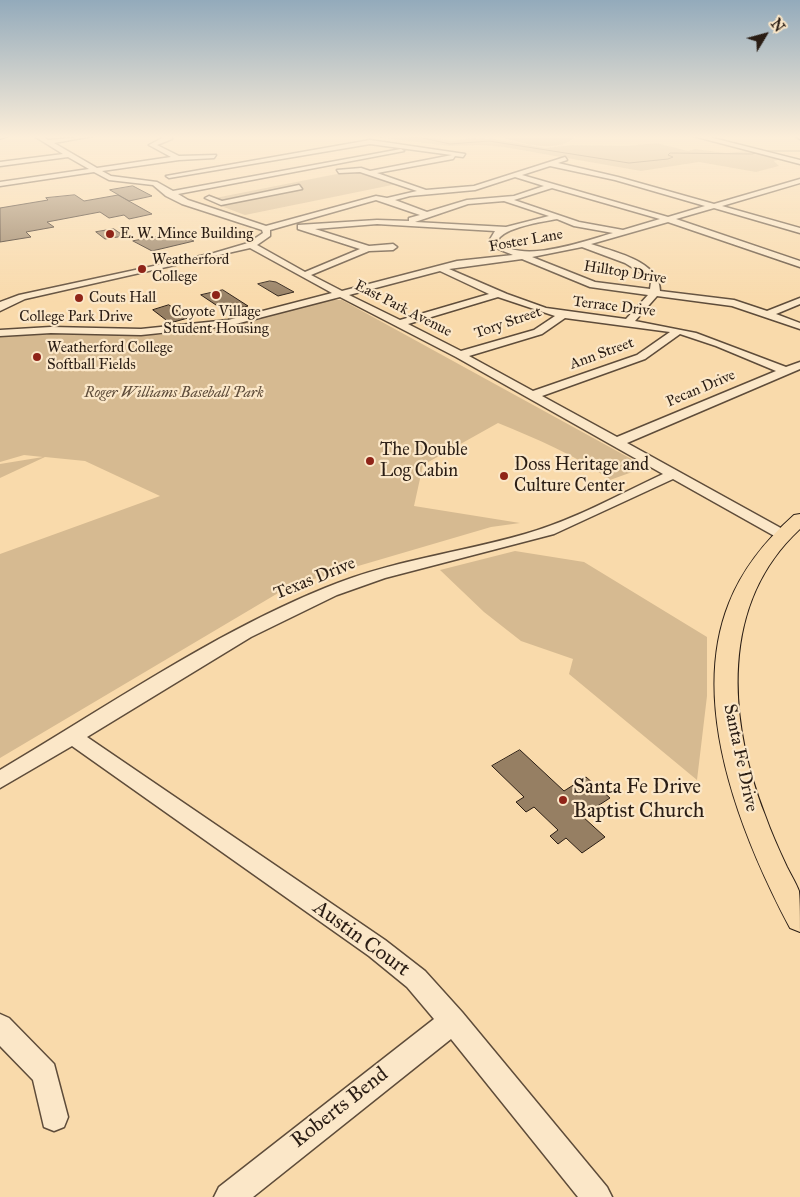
<!DOCTYPE html>
<style>
body{margin:0}
#map{position:relative;width:800px;height:1197px;overflow:hidden;background:#f9daab;font-family:"IM FELL Great Primer",serif}
canvas{display:block}
.north{position:absolute;left:740px;top:10px;width:50px;height:50px;-webkit-text-stroke:4px #fbe7c8;paint-order:stroke;rotate:53deg;font-size:14px;font-weight:700;line-height:20px;text-align:center;color:#2a1d14}
.north::after{content:'';display:block;margin:auto;width:18px;height:22px;background:#2a1d14;clip-path:polygon(50% 0,100% 100%,50% 72%,0 100%)}
</style>
<div id="map">
<canvas width="800" height="1197"></canvas>
<div class="north">N</div>
</div>
<script>
const c = document.querySelector('canvas').getContext('2d');
c.lineJoin = 'round';
function paint(path, color) {
  c.fillStyle = color;
  c.fill(path, 'evenodd');
}
function stroke(path, color, width, dash) {
  c.strokeStyle = color;
  c.lineWidth = width;
  c.lineCap = dash ? 'butt' : 'round';
  c.setLineDash(dash || []);
  c.stroke(path);
}
function drawText(font, color, halo, rows, align = 'center') {
  c.font = font + ' "IM FELL Great Primer",serif';
  c.lineWidth = 4.5;
  c.setLineDash([]);
  c.textBaseline = 'middle';
  c.strokeStyle = halo;
  c.fillStyle = color;
  for (const [text, x, y, turn = 0] of rows) {
    c.save();
    c.translate(x, y);
    c.rotate((+turn || 0) * Math.PI / 180);
    c.textAlign = isNaN(turn) ? turn : align;
    if (halo) c.strokeText(text, 0, 0);
    c.fillText(text, 0, 0);
    c.restore();
  }
}
paint(new Path2D(`
 M368,136H424L452,141L472,138L494,139L545,148L572,145L627,146L656,143L688,151L695,149L726,153L746,151L782,159L774,161L779,166L756,172L699,162L641,171L504,147L482,145L449,146Z
 M497,136H574L575,137C556,155 518,142 497,136Z
 M357,170L397,184L245,215L205,200Z
 M331,300H342L646,467L610,480C576,455 537,439 498,423L423,465L414,506L520,523L491,527L290,586L0,758V554L160,496L85,461L45,457L0,478V464L43,457L24,455L0,462V337L63,333L159,335L196,333L234,325Z
 M515,551L584,562L707,637V696L697,780L569,674L573,659L521,641L484,612L440,570Z`), '#d6ba91');
stroke(new Path2D(`
 M385,136L423,138L450,144L489,141L629,163L668,159L673,157L668,155L670,153L752,154L764,151H800`), '#7c6850', 1);
const building = new Path2D(`
 M133,186L152,196L129,201L110,190Z
 M75,195L84,201L118,195L152,214L129,219L124,215L109,218L100,212L47,222L54,227L26,232L31,237L0,242V208L48,200L46,198Z
 M114,229L124,236L105,239L96,232Z
 M179,233L194,241L152,251L133,241Z
 M270,281L276,282L294,292L278,296L258,284Z
 M223,290L248,306L225,311L201,295Z
 M169,305L188,318L170,323L153,310Z
 M520,750L564,791L586,777L610,798L582,816L605,837L582,853L566,838L558,844L550,836L558,830L534,807L526,812L516,802L524,797L492,766Z`);
paint(building, '#967f63');
stroke(building, '#2a1d14', 1);
const minor = new Path2D(`
 M34,136H42L48,140L93,136L54,143L97,168L171,157L149,145L166,136H172V139L157,145L179,156L216,155L214,158L179,160L102,171L111,176L157,182L173,191L401,149L404,151L178,194L188,200L266,226L376,196L387,198L417,191L360,172L339,173L337,170L361,168L370,171L452,155L370,144L169,178L166,176L370,140L465,154L463,157L455,156L453,159L377,173L426,190L474,186L565,157L567,160L558,163L618,177L714,204L800,179V183L722,206L800,228V233L714,208L676,219L800,261V267L668,222L591,244C614,252 660,261 660,291L734,300L767,311L800,298V304L776,314L800,323V329L732,306L657,296L635,321L696,333L786,367L800,362V369L627,443L788,532L790,535L788,538H778L673,479L554,534L385,578L337,595L251,637L87,737L385,940L425,971L462,1012L607,1187L612,1197H578L451,1039L253,1197H214L219,1187L434,1019L407,987L369,956L72,746L0,788V770C107,707 210,635 325,588C389,561 459,553 525,534C574,520 618,495 663,474L456,357L340,297L228,326L141,335L51,333L0,336V330L51,327L141,329L228,320L332,293L250,248L25,299L0,311V302L19,295L214,253L248,243L263,233L262,230L182,204L166,196L153,185L109,180L94,172L0,186V182L89,169L68,157L0,166V162L63,154ZM550,166L615,180L705,206L668,217L522,175ZM515,177L544,186L514,196L467,200L427,212L395,200L410,196L475,190ZM552,188L660,219L623,230L579,222L514,200ZM376,200L420,215L409,218V221L377,220L298,225V229L360,249L305,272L257,245L270,236V230ZM504,201L549,216L506,227L415,222L468,204ZM557,219L574,226L613,233C584,241 521,265 497,241C504,227 542,222 557,219ZM377,224L495,231L489,241C495,249 504,251 513,255L457,261L342,291L311,275L369,251L393,250L397,247L393,244L369,246L315,229ZM582,247L625,263L646,276L651,282L650,289L595,282L532,257ZM522,259L590,287L648,295L626,319L546,308L507,294L449,269ZM440,271L489,294L400,320L349,295ZM498,297L555,316L534,330L461,351L408,324ZM565,318L670,332L637,355L533,391L469,356L542,334ZM680,334L716,346L776,371L617,437L542,396L645,359Z
 M693,136H705L800,160V164Z
 M795,136H800V139Z
 M299,185L302,189L221,205L205,198L209,196L222,201Z
 M0,1014L9,1018L54,1064L68,1117L64,1127L54,1131L44,1127L33,1080L0,1046Z`);
const major = new Path2D(`
 M0,136H9L0,139Z
 M800,514V529C719,604 728,719 765,815C771,832 779,850 787,867C791,875 796,883 799,891C800,901 800,920 800,932L790,928C742,837 688,705 729,603C743,568 766,540 794,515Z`);
stroke(minor, '#5e4c3a', 3);
stroke(major, '#2a1d14', 2);
paint(minor, '#fbe7c8');
paint(major, '#f9daab');
const sky = c.createLinearGradient(0, 0, 0, 304);
sky.addColorStop(0, '#93aabb');
sky.addColorStop(0.45, '#fceed9');
sky.addColorStop(1, '#fceed900');
c.fillStyle = sky;
c.fillRect(0, 0, 800, 304);
for (const [x, y, r, color] of [
 [110,234,5,"#8f2418"],
 [142,269,5,"#8f2418"],
 [216,295,5,"#8f2418"],
 [79,298,5,"#8f2418"],
 [37,357,5,"#8f2418"],
 [370,461,5,"#8f2418"],
 [504,476,5,"#8f2418"],
 [563,800,5,"#8f2418"]
]) {
  const dot = new Path2D();
  dot.arc(x, y, r, 0, 2 * Math.PI);
  c.fillStyle = color;
  c.fill(dot);
  stroke(dot, '#fbe7c8', 2);
}
drawText('15px', '#2a1d14', '#fbe7c8', [
 ["E. W. Mince Building",120,234],
 ["Weatherford",152,260],
 ["College",152,277],
 ["Couts Hall",89,298],
 ["Coyote Village",216,312,"center"],
 ["Student Housing",216,329,"center"],
 ["Weatherford College",47,348],
 ["Softball Fields",47,365]
], 'left');
drawText('15px', '#2a1d14', '#fbe7c8', [
 ["Foster Lane",526,241,-10],
 ["Hilltop Drive",625,273,9],
 ["Terrace Drive",614,307,7],
 ["East Park Avenue",403,309,27],
 ["College Park Drive",76,317],
 ["Tory Street",508,323,-19],
 ["Ann Street",602,354,-20],
 ["Pecan Drive",701,389,-23]
]);
drawText('italic 15px', '#5e4c3a', '#fbe7c8', [
 ["Roger Williams Baseball Park",174,393]
]);
drawText('18px', '#2a1d14', '#fbe7c8', [
 ["The Double",380,451],
 ["Log Cabin",380,472],
 ["Doss Heritage and",514,466],
 ["Culture Center",514,487]
], 'left');
drawText('18px', '#2a1d14', '#fbe7c8', [
 ["Texas Drive",315,579,-22],
 ["Santa Fe Drive",740,758,78]
]);
drawText('21px', '#2a1d14', '#fbe7c8', [
 ["Santa Fe Drive",573,788],
 ["Baptist Church",573,812]
], 'left');
drawText('21px', '#2a1d14', '#fbe7c8', [
 ["Austin Court",361,939,36],
 ["Roberts Bend",340,1108,-38]
]);
</script>
